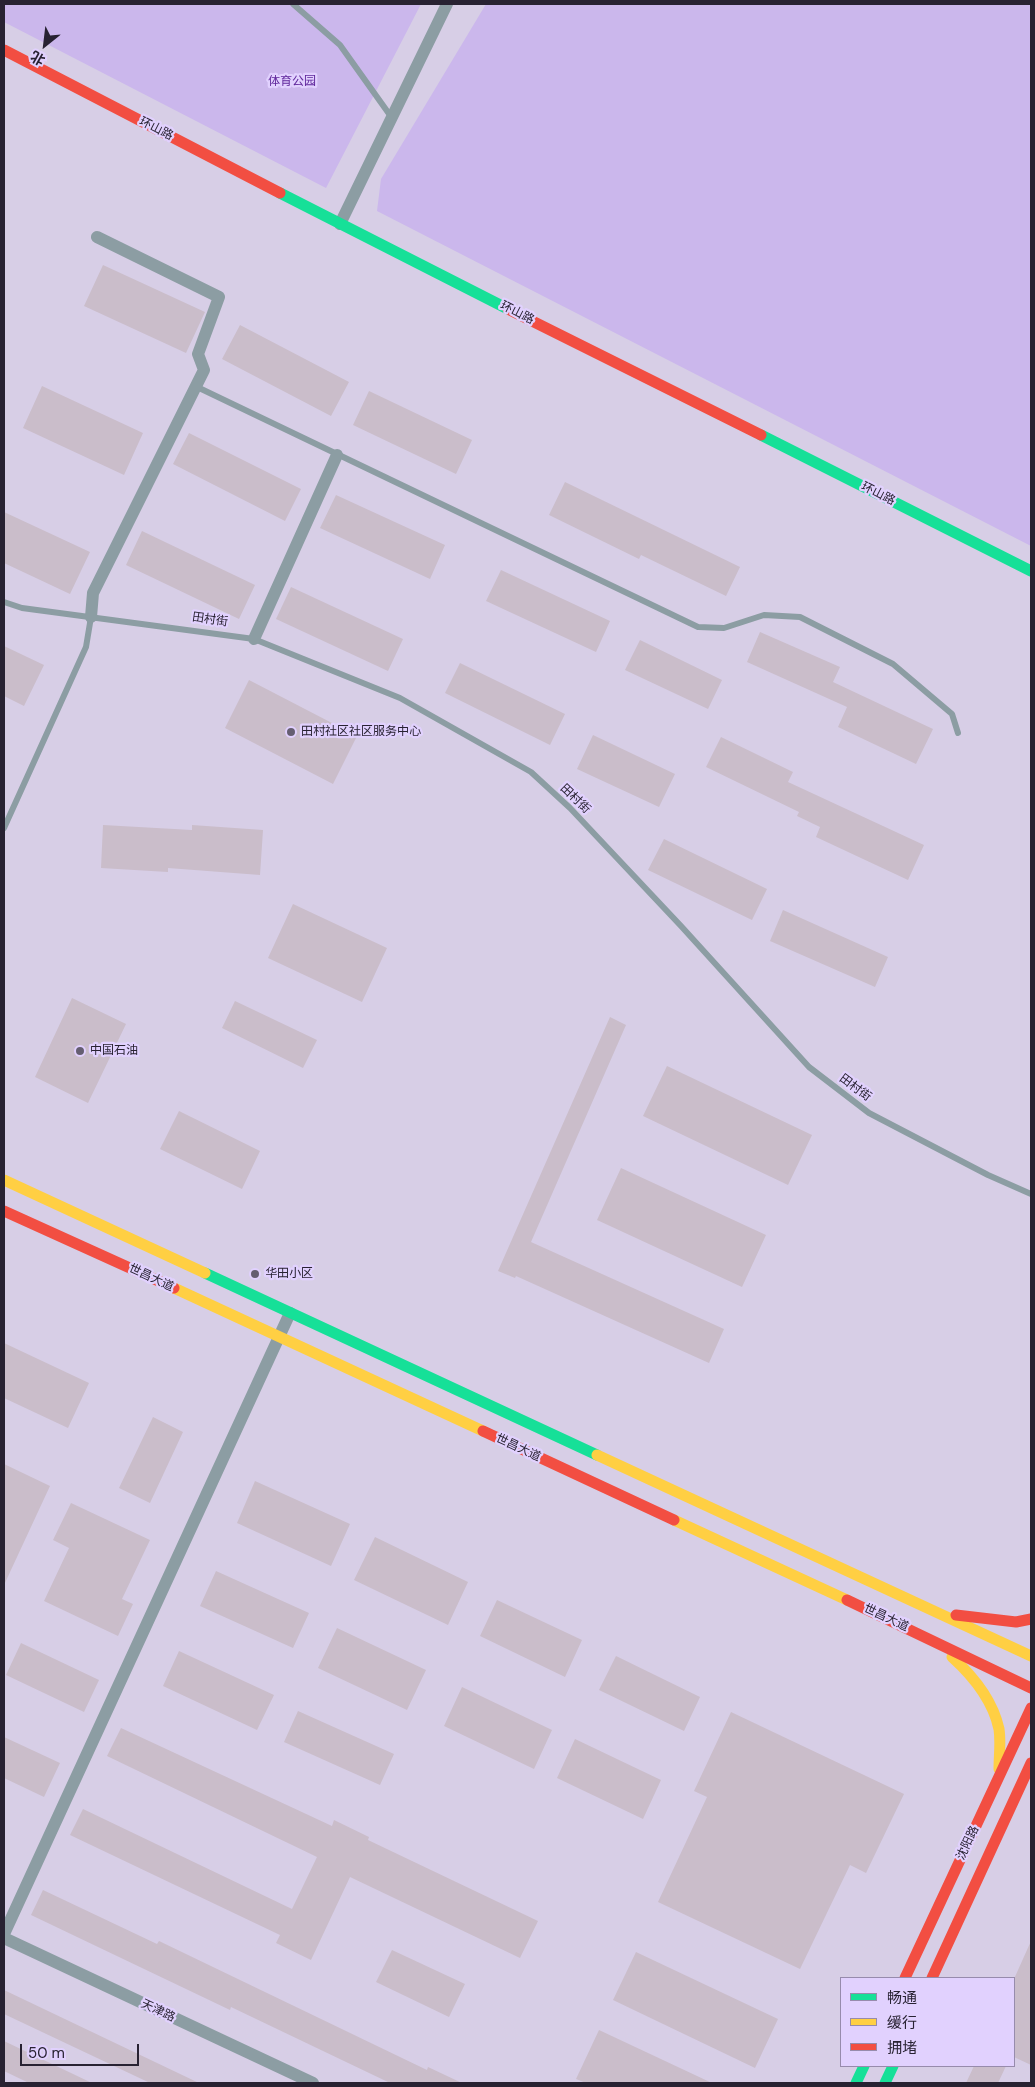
<!DOCTYPE html>
<meta charset="utf-8">
<style>
body{margin:0}
#map{position:relative;width:1035px;height:2087px;overflow:hidden;background:#d7cee6;font-family:"DM Sans","Noto Sans SC",sans-serif}
canvas{display:block}
.frame{position:absolute;inset:0;border:5px solid #282232;pointer-events:none}
.legend{position:absolute;left:840px;top:1977px;width:175px;height:90px;box-sizing:border-box;background:#e1d1fe;border:1px solid #978bac;margin:0;padding:6px 9px;list-style:none;font-size:15px;color:#282232}
.legend li{display:flex;align-items:center;gap:10px;height:25px}
.legend b{width:25px;border:1px solid #978bac}
.north{position:absolute;left:20px;top:20px;width:50px;height:50px;-webkit-text-stroke:4px #e1d1fe;paint-order:stroke;rotate:209deg;font-size:14px;font-weight:700;line-height:20px;text-align:center;color:#282232}
.north::after{content:'';display:block;margin:auto;width:18px;height:22px;background:#282232;clip-path:polygon(50% 0,100% 100%,50% 72%,0 100%)}
.scale{position:absolute;left:20px;top:2044px;width:119px;height:22px;box-sizing:border-box;border:2px solid #282232;border-top:0;padding-left:6px;font-size:15px;line-height:18px;white-space:nowrap;color:#282232;-webkit-text-stroke:4px #e1d1fe;paint-order:stroke}
</style>
<div id="map">
<canvas width="1035" height="2087"></canvas>
<div class="frame"></div>
<ul class="legend">
<li><b style="height:6px;background:#16e098"></b>畅通</li>
<li><b style="height:6px;background:#ffcf43"></b>缓行</li>
<li><b style="height:6px;background:#f24e42"></b>拥堵</li>
</ul>
<div class="north">北</div>
<div class="scale">50 m</div>
</div>
<script>
const c = document.querySelector('canvas').getContext('2d');
c.lineJoin = 'round';
function paint(path, color) {
  c.fillStyle = color;
  c.fill(path, 'evenodd');
}
function stroke(path, color, width, dash) {
  c.strokeStyle = color;
  c.lineWidth = width;
  c.lineCap = dash ? 'butt' : 'round';
  c.setLineDash(dash || []);
  c.stroke(path);
}
function drawText(font, color, halo, rows, align = 'center') {
  c.font = font + ' "DM Sans","Noto Sans SC",sans-serif';
  c.lineWidth = 4.5;
  c.setLineDash([]);
  c.textBaseline = 'middle';
  c.strokeStyle = halo;
  c.fillStyle = color;
  for (const [text, x, y, turn = 0] of rows) {
    c.save();
    c.translate(x, y);
    c.rotate((+turn || 0) * Math.PI / 180);
    c.textAlign = isNaN(turn) ? turn : align;
    if (halo) c.strokeText(text, 0, 0);
    c.fillText(text, 0, 0);
    c.restore();
  }
}
paint(new Path2D(`
 M4,4H421L326,188L4,22Z
 M486,4H1031V546L377,211L381,179Z`), '#cbb7ec');
paint(new Path2D(`
 M103,265L205,312L186,353L84,306Z
 M240,325L349,382L331,416L222,359Z
 M42,386L143,433L124,475L23,428Z
 M369,391L472,440L456,474L353,425Z
 M189,433L301,489L285,521L173,464Z
 M565,482L740,567L726,596L641,555L639,559L549,515Z
 M336,495L445,545L430,579L320,528Z
 M4,512L90,552L70,594L4,563Z
 M142,531L255,585L239,619L126,565Z
 M501,570L610,621L596,652L486,601Z
 M291,587L403,639L388,671L276,619Z
 M760,632L840,667L833,682L933,729L916,764L838,727L847,707L747,662Z
 M640,640L722,680L708,709L625,670Z
 M4,646L44,665L24,706L4,696Z
 M460,663L565,714L550,745L445,693Z
 M249,680L357,736L333,784L225,728Z
 M593,735L675,774L659,807L577,769Z
 M721,737L793,772L788,782L924,845L908,880L816,837L820,827L797,816L799,812L706,767Z
 M103,825L192,830V825L263,830L260,875L168,868V872L101,868Z
 M664,839L767,889L752,920L648,870Z
 M293,904L387,948L362,1002L268,958Z
 M783,910L888,957L875,987L770,941Z
 M72,998L126,1024L88,1103L35,1077Z
 M235,1001L317,1040L303,1068L222,1028Z
 M610,1017L626,1025L531,1242L724,1329L709,1363L516,1276L515,1278L498,1271Z
 M667,1066L812,1135L788,1185L643,1116Z
 M179,1111L260,1151L242,1189L160,1149Z
 M621,1168L766,1235L742,1287L597,1220Z
 M4,1343L89,1383L68,1428L4,1398Z
 M153,1417L183,1432L150,1503L119,1488Z
 M4,1464L50,1486L4,1585Z
 M255,1481L350,1524L331,1566L237,1523Z
 M71,1503L150,1540L122,1599L133,1604L118,1636L44,1601L69,1548L53,1540Z
 M375,1537L468,1582L448,1625L354,1580Z
 M216,1571L309,1613L293,1648L200,1606Z
 M497,1600L582,1640L565,1677L480,1636Z
 M337,1628L426,1670L407,1710L318,1668Z
 M21,1643L99,1680L84,1712L6,1675Z
 M179,1651L274,1695L257,1730L163,1686Z
 M616,1656L700,1697L684,1731L599,1690Z
 M462,1687L552,1730L534,1769L444,1726Z
 M298,1711L394,1754L380,1785L284,1742Z
 M731,1712L904,1794L866,1873L850,1865L800,1969L658,1902L707,1797L694,1791Z
 M121,1728L332,1826L334,1820L369,1837L368,1840L538,1921L520,1958L350,1877L311,1960L276,1943L280,1935L70,1835L83,1809L292,1909L317,1857L107,1756Z
 M4,1737L60,1763L44,1797L4,1778Z
 M575,1739L661,1780L643,1819L557,1778Z
 M43,1890L157,1944L159,1941L427,2070L428,2067L462,2083H390L231,2007L230,2010L31,1915Z
 M1031,1941V2065L1014,2057V1979Z
 M392,1950L465,1984L449,2017L376,1982Z
 M636,1952L778,2019L755,2068L613,2000Z
 M4,1990L199,2083H150L4,2014Z
 M599,2030L712,2083H586L576,2079Z
 M4,2041L50,2063L92,2083H29L4,2071Z
 M974,2066H1006L998,2083H966Z`), '#cabdca');
stroke(new Path2D(`
 M293,4L340,45L392,118
 M195,386L698,627L724,628L764,615L800,617L893,664L952,714L958,733
 M4,602L22,608L254,639L400,698L531,772L570,808L681,926L809,1067L869,1113L988,1175L1031,1194
 M4,828L86,647L91,617`), '#8c9da3', 6);
stroke(new Path2D(`
 M340,224L447,4
 M91,617L93,593L204,370L198,354L219,297L97,237
 M254,639L337,455
 M4,1934L290,1313
 M4,1938L313,2083`), '#8c9da3', 12);
stroke(new Path2D(`
 M280,193L508,309
 M761,435L1031,571
 M205,1273L597,1455
 M856,2083L864,2066
 M885,2083L893,2066`), '#16e098', 11);
stroke(new Path2D(`
 M4,1180L205,1273
 M174,1288L483,1431
 M597,1455L1031,1656
 M674,1520L847,1600
 M952,1657C973,1676 993,1701 999,1729C1001,1742 999,1756 999,1769`), '#ffcf43', 11);
stroke(new Path2D(`
 M4,50L280,193
 M508,309L761,435
 M4,1211L174,1288
 M483,1431L674,1520
 M847,1600L1031,1688
 M956,1615L1016,1622L1031,1619
 M905,1978L1031,1708
 M932,1978L1031,1763`), '#f24e42', 11);
for (const [x, y, r, color] of [
 [291,732,5,"#655e71"],
 [80,1051,5,"#655e71"],
 [255,1274,5,"#655e71"]
]) {
  const dot = new Path2D();
  dot.arc(x, y, r, 0, 2 * Math.PI);
  c.fillStyle = color;
  c.fill(dot);
  stroke(dot, '#e1d1fe', 2);
}
drawText('12px', '#5f269b', '#e1d1fe', [
 ["体育公园",292,82]
]);
drawText('12px', '#282232', '#e1d1fe', [
 ["环山路",156,129,27],
 ["环山路",517,313,27],
 ["环山路",878,494,27],
 ["田村街",210,620,8],
 ["田村街",575,799,44],
 ["田村街",855,1088,37],
 ["世昌大道",151,1278,25],
 ["世昌大道",518,1448,25],
 ["世昌大道",886,1618,25],
 ["沈阳路",968,1843,-65],
 ["天津路",158,2011,25]
]);
drawText('12px', '#282232', '#e1d1fe', [
 ["田村社区社区服务中心",301,732],
 ["中国石油",90,1051],
 ["华田小区",265,1274]
], 'left');
</script>
